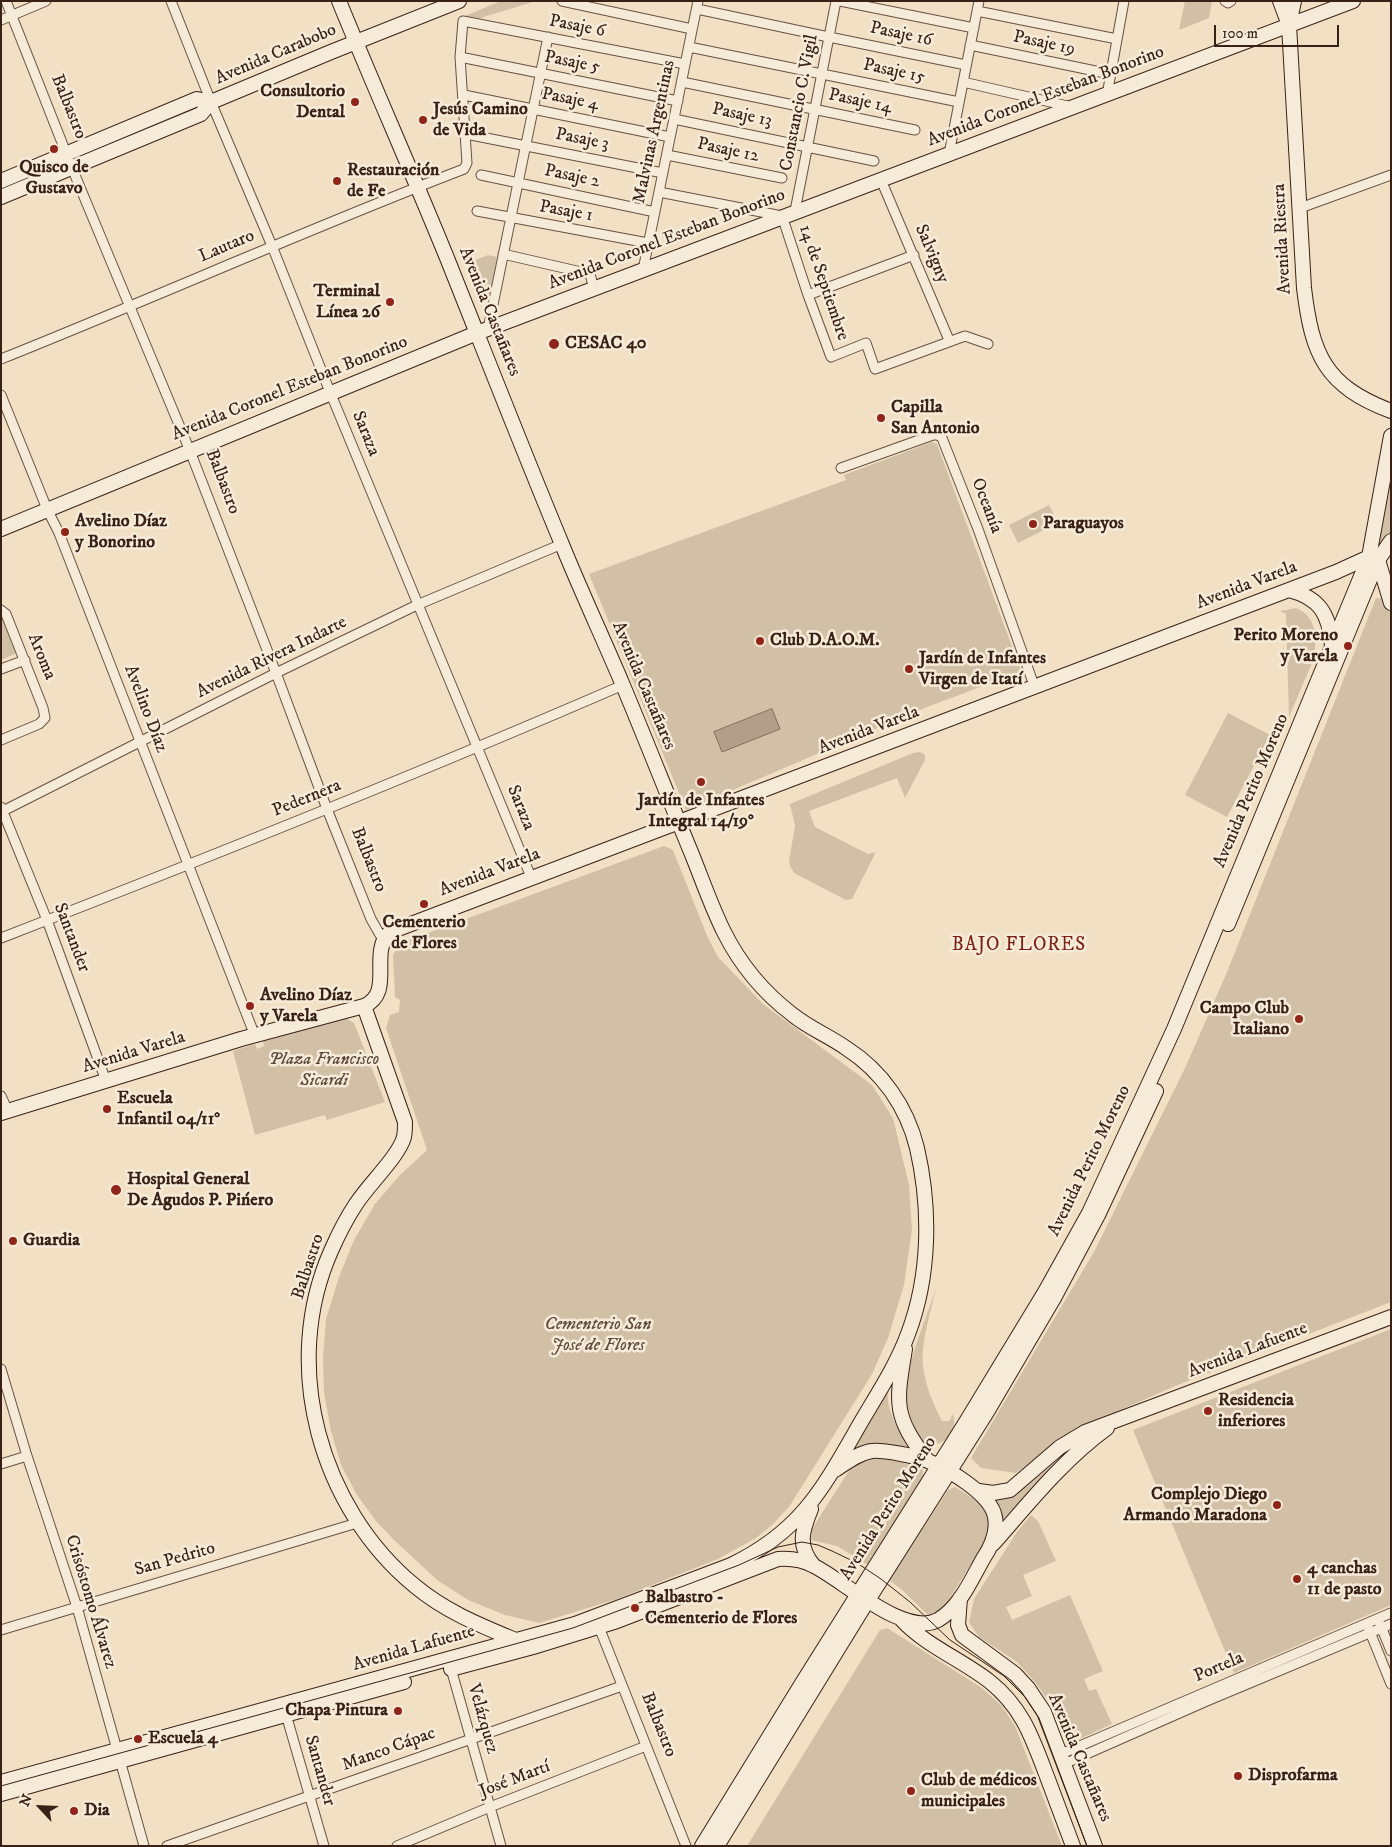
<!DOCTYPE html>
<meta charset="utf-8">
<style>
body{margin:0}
#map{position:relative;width:1392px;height:1847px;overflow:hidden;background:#f1e0c3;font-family:"IM FELL DW Pica",serif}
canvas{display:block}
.frame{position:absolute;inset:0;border:2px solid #392117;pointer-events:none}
.north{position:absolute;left:15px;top:1782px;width:50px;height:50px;-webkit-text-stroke:4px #f6ebd8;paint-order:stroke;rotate:295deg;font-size:14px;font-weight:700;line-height:20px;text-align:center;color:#392117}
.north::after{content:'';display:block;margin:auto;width:18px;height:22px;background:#392117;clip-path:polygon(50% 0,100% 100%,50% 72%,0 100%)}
.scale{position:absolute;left:1214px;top:25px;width:125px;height:22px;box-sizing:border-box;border:2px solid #392117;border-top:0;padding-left:6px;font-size:15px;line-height:18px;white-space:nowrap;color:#392117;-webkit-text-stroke:4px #f6ebd8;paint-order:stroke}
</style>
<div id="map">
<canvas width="1392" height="1847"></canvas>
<div class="frame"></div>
<div class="north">N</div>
<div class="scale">100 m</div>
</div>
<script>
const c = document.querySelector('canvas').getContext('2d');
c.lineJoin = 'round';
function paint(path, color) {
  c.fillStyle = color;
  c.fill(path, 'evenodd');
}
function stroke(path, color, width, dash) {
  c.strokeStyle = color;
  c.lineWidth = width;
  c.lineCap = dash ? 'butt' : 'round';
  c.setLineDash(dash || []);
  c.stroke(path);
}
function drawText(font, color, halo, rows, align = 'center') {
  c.font = font + ' "IM FELL DW Pica",serif';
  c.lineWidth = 5;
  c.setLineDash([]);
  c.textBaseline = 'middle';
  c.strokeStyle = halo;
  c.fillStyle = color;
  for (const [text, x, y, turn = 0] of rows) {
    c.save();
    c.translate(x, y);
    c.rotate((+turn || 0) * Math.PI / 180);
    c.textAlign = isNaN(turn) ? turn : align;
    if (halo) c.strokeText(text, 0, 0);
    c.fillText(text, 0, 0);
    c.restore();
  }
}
paint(new Path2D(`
 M501,1H536L477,19L476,21L460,18Z
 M1185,1H1212L1209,18L1179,30Z
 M488,255L497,257L490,300L480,298L466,264Z
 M932,442L937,444L1020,668L1018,673L927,707L686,810L589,574L846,480L844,475Z
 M1391,473V532L1384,543L1378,549Z
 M1049,505L1058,523L1018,543L1009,525Z
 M1376,598L1385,599L1391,615V1302L1175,1386L1076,1430L1016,1473L981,1468L971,1458L1094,1252L1186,1066L1227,972Z
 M1296,608C1317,616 1317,639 1314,658L1289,717L1286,614L1280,611Z
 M1,609L17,653L1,660Z
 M1228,713L1270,735L1227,817L1185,795Z
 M920,752L925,755V760L905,798L897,778L809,811L815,827L868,854L876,852L852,899L846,900L794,873L790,866L789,861L795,826L790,804L913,753Z
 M664,846L673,850L708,938L718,957L763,1004L872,1085L893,1118L909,1185L912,1229L904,1285L888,1338L872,1374L789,1507L772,1525L756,1538L718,1559L617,1599L539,1623L505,1615L468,1600L437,1580L393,1539L376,1521L357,1495L341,1465L331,1431L324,1393L323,1357L326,1319L339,1277L354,1240L375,1204L399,1176L427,1150L386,1028L390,1015L399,1012L400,1000L395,997L393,956L398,944Z
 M344,1017L354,1023L385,1102L327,1120L325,1115L255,1135L233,1051L255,1044L257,1049L264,1046L263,1041Z
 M936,1288C931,1311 921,1342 923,1365C925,1385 933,1404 942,1421H949L953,1414C954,1418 955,1425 953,1429C948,1443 931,1450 919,1439C909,1428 906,1410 905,1395C905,1367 927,1317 936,1288Z
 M1391,1329V1605L1234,1673L1133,1430Z
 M886,1390L888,1391C886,1411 900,1436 914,1451C886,1446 879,1437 851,1451Z
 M1077,1445L1004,1527L1001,1513L992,1499L1006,1498L1019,1492Z
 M875,1456L919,1467L923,1470V1478L868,1565L837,1546L811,1540L812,1529L848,1472L860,1461Z
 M955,1487L987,1507L993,1524L986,1541L941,1612L930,1617L901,1589L889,1580L948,1490Z
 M1031,1515L1038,1521L1056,1561L1023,1575L1032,1596L1006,1607L1012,1620L1070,1595L1103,1671L1084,1679L1089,1691L1096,1689L1112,1724L1082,1738L1066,1737L1049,1702L1035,1682L1017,1662L979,1637L969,1622L974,1599L1017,1532Z
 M887,1628L982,1688L1002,1706L1015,1726L1062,1846H747L880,1630Z`), '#d2c0a6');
const water = new Path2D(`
 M772,709L780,729L722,752L714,732Z`);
paint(water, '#b29f89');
stroke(water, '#826d5b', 1);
const street = new Path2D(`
 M6,1L72,168L190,451L276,673L327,809L371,919L383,940
 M171,1L211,102L272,246L330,392L531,877
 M562,1L692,29
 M840,1L974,28
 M1225,1L1228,3L1231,1
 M697,9L824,36
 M977,11L1117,39
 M1,20L46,1
 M829,37L966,65
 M970,45L1110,74
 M689,47L817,73
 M460,57L678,101
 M822,74L959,102
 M682,82L915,130
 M963,82L1072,107
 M464,95L670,137
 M1107,95L1124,1
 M674,119L803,146
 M466,134L663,173
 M807,147L874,161
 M949,154L979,1
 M667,155L782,178
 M481,175L655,212
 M881,180L949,340
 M659,192L782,216L808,295L831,357L866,343L875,369L965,336L988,344
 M1300,208L1391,175
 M477,211L648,243
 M795,211L836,1
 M503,254L590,274L594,289
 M643,270L698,1
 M808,295L914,255
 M488,329L548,37
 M1,359C156,297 308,229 464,169L467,163L460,57L463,21L685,64
 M1,395L47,509L59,533L255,1036
 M841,468L933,435H938L942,438L978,529L1035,688
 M1,610L6,614L43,708L45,718L39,724L1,740
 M1,669L25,660
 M1,807L47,920L106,1081
 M1,812L276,673L417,605L562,544
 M1,938C210,857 418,774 623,685
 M1,1096L8,1111
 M1,1369L27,1456L77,1607L144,1846
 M1,1464L27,1456
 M597,1622L686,1846
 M1380,1624L1391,1651
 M1368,1627L1391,1684
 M1,1630L357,1523
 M450,1665L501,1846
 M285,1711L324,1846
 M1061,1754L1391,1613
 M1064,1764L1207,1701L1391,1624
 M167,1846L622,1686
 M397,1846L490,1807L646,1746`);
const secondary = new Path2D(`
 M1280,1L1289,25L1304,288C1312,355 1325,386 1391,411
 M1289,25L1294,1
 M1,181L197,99L211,102
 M1,197L201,114L211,102L331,52L459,1
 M1,529L477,333L1353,1
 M1378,560L1391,603
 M1289,590C1320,598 1329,614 1332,645
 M1228,924L1378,560L1391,541
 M364,1006L405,1122C405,1127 405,1132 404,1137C399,1156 368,1185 356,1204C346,1219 338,1235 331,1251C280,1366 320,1508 415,1586C446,1612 482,1626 518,1641
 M1,1113L241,1039L364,1006C395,993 368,952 390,932L1336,572L1369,557
 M905,1349C896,1404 893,1415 927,1460
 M979,1491L993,1493L1010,1490L1060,1447L1085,1432L1391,1317
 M811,1509C802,1531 797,1546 814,1566
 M993,1544C1029,1503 1063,1460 1107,1428
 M960,1598L958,1625L962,1635L1015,1674L1028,1688L1044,1712L1095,1846
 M902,1620C925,1645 962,1660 989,1681C1022,1707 1032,1737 1046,1774C1055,1798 1064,1822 1073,1846
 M451,1669L533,1647L617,1621L778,1559C791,1558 803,1560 814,1566C843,1580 905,1638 938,1620C960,1607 971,1580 983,1559C991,1547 998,1532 995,1517C991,1494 948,1469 928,1461C917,1456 883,1450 872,1451C858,1453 846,1463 835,1470
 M1,1782L575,1624L731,1565C799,1532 821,1492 857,1429C874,1399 896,1367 908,1334C930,1276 931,1209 917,1148C907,1107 882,1071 846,1048C829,1036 809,1028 793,1015C764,993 740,964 724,932C712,908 703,882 693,857C669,799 646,740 622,683C602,636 580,589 561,542C522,448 485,353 447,258C412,172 374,87 339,1
 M1,1794L404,1682
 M702,1846L801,1685L966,1422L1045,1292L1089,1213L1174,1029L1369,557L1391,436
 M717,1846L868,1600L987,1412L1054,1298L1098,1215L1156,1091`);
stroke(street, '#675142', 11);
stroke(secondary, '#392117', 16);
stroke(street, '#f6ebd8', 9);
stroke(secondary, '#f6ebd8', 14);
stroke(new Path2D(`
 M1,1786L573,1628L739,1565L778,1547L802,1542L818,1545L832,1551L857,1563L881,1579L910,1602L950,1640L1004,1676L1025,1697L1039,1718L1087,1846`), '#392117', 1);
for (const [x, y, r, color] of [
 [355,102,5,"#8f2418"],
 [423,120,5,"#8f2418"],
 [54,149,5,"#8f2418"],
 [337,181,5,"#8f2418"],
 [390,302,5,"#8f2418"],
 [554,344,6,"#8f2418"],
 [881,418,5,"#8f2418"],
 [1033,524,5,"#8f2418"],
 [65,532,5,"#8f2418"],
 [760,641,5,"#8f2418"],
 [1348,646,5,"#8f2418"],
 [909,669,5,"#8f2418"],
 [701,782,5,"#8f2418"],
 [424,904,5,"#8f2418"],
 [250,1006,5,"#8f2418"],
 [1299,1019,5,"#8f2418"],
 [107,1109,5,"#8f2418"],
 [116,1190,6,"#8f2418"],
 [13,1241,5,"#8f2418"],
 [1208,1411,5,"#8f2418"],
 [1277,1505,5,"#8f2418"],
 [1297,1579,5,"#8f2418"],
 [635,1608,5,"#8f2418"],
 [398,1711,5,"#8f2418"],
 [138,1739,5,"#8f2418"],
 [1238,1776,5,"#8f2418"],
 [911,1791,5,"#8f2418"],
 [74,1811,5,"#8f2418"]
]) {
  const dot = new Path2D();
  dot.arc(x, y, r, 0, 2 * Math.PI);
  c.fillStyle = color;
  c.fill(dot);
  stroke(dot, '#f6ebd8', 2);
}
drawText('18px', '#392117', '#f6ebd8', [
 ["Pasaje 6",577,27,11],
 ["Pasaje 16",901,35,12],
 ["Pasaje 19",1044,44,12],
 ["Avenida Carabobo",276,55,-23],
 ["Pasaje 5",572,63,11],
 ["Pasaje 15",894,72,12],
 ["Avenida Coronel Esteban Bonorino",1046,97,-21],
 ["Pasaje 4",570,100,11],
 ["Pasaje 14",860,102,12],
 ["Constancio C. Vigil",800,103,-79],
 ["Balbastro",68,107,68],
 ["Pasaje 13",742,116,12],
 ["Malvinas Argentinas",655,132,-78],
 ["Pasaje 3",582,140,11],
 ["Pasaje 12",728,151,12],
 ["Pasaje 2",572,177,12],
 ["Pasaje 1",566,212,10],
 ["Avenida Riestra",1283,239,-93],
 ["Avenida Coronel Esteban Bonorino",667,240,-21],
 ["Lautaro",227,247,-23],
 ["Salvigny",931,254,67],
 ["14 de Septiembre",823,283,71],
 ["Avenida Castañares",489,312,68],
 ["Avenida Coronel Esteban Bonorino",290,389,-22],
 ["Saraza",365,434,68],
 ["Balbastro",222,482,69],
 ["Oceanía",986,506,69],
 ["Avenida Varela",1247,586,-21],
 ["Aroma",41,657,68],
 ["Avenida Rivera Indarte",272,658,-26],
 ["Avenida Castañares",643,686,67],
 ["Avelino Díaz",145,709,69],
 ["Avenida Varela",869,731,-21],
 ["Avenida Perito Moreno",1252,791,-67],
 ["Pedernera",307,799,-22],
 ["Saraza",520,808,68],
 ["Balbastro",368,860,68],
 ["Avenida Varela",490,873,-21],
 ["Santander",71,938,69],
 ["Avenida Varela",134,1053,-17],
 ["Avenida Perito Moreno",1090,1161,-64],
 ["Balbastro",309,1267,-72],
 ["Avenida Lafuente",1248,1351,-21],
 ["Avenida Perito Moreno",889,1509,-58],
 ["San Pedrito",175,1560,-16],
 ["Crisóstomo Álvarez",90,1602,73],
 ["Avenida Lafuente",414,1649,-16],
 ["Portela",1219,1668,-23],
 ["Velázquez",482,1719,74],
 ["Balbastro",658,1725,68],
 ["Manco Cápac",389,1750,-20],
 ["Avenida Castañares",1079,1758,67],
 ["Santander",319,1771,74],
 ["José Martí",515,1780,-21]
]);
drawText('bold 18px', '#392117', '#f6ebd8', [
 ["Consultorio",345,92,"right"],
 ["Dental",345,113,"right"],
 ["Jesús Camino",433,110],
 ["de Vida",433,131],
 ["Quisco de",54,168,"center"],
 ["Gustavo",54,189,"center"],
 ["Restauración",347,171],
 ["de Fe",347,192],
 ["Terminal",380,292,"right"],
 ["Línea 26",380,313,"right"],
 ["CESAC 40",565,344],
 ["Capilla",891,408],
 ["San Antonio",891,429],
 ["Avelino Díaz",75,522],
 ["y Bonorino",75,543],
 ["Paraguayos",1043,524],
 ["Perito Moreno",1338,636,"right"],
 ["y Varela",1338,657,"right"],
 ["Club D.A.O.M.",770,641],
 ["Jardín de Infantes",919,659],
 ["Virgen de Itatí",919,680],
 ["Jardín de Infantes",701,801,"center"],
 ["Integral 14/19°",701,822,"center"],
 ["Cementerio",424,923,"center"],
 ["de Flores",424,944,"center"],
 ["Avelino Díaz",260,996],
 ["y Varela",260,1017],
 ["Campo Club",1289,1009,"right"],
 ["Italiano",1289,1030,"right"],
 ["Escuela",117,1099],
 ["Infantil 04/11°",117,1120],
 ["Hospital General",127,1180],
 ["De Agudos P. Pińero",127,1201],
 ["Guardia",23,1241],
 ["Residencia",1218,1401],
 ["inferiores",1218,1422],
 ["Complejo Diego",1267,1495,"right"],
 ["Armando Maradona",1267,1516,"right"],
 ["4 canchas",1307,1569],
 ["11 de pasto",1307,1590],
 ["Balbastro -",645,1598],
 ["Cementerio de Flores",645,1619],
 ["Chapa Pintura",388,1711,"right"],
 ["Escuela 4",148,1739],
 ["Disprofarma",1248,1776],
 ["Club de médicos",921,1781],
 ["municipales",921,1802],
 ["Dia",84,1811]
], 'left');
drawText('italic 18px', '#5f493b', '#f6ebd8', [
 ["Plaza Francisco",324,1060],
 ["Sicardi",324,1081],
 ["Cementerio San",598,1325],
 ["José de Flores",598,1346]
]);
c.letterSpacing = '1px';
drawText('19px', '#7a1f14', '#f6ebd8', [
 ["BAJO FLORES",1019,946]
]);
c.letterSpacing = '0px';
</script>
